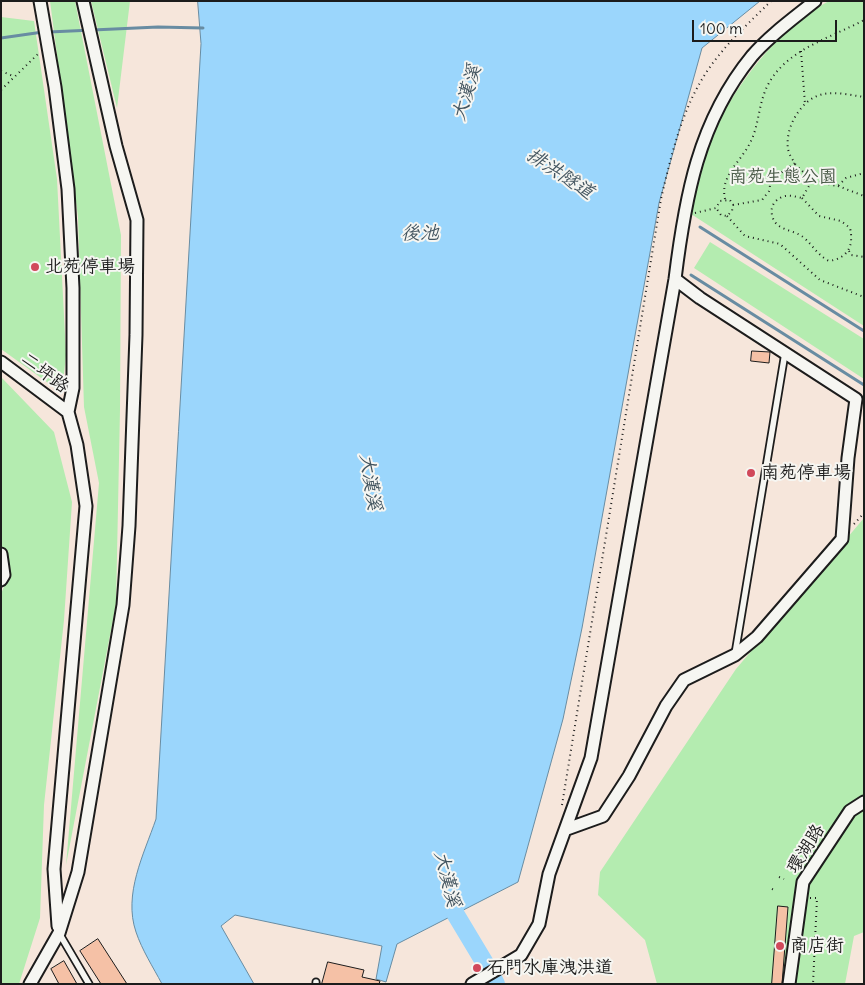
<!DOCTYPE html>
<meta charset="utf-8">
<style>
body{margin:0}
#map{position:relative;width:865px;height:985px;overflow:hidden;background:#f6e6db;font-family:Delius,sans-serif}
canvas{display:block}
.frame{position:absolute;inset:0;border:2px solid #1c1c1c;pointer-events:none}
.scale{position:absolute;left:692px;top:20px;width:145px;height:22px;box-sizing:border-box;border:2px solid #1c1c1c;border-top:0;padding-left:6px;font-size:15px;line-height:18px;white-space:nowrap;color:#1c1c1c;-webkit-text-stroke:4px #f6f6f2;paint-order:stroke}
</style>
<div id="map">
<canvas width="865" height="985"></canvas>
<div class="frame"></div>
<div class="scale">100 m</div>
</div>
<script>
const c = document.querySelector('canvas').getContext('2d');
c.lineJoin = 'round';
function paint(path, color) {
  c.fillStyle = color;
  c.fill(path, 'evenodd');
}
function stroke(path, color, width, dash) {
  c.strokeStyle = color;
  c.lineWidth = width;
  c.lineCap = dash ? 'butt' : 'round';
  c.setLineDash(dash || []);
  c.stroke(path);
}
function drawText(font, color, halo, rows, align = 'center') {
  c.font = font + ' Delius,"LXGW WenKai TC",sans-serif';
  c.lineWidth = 4;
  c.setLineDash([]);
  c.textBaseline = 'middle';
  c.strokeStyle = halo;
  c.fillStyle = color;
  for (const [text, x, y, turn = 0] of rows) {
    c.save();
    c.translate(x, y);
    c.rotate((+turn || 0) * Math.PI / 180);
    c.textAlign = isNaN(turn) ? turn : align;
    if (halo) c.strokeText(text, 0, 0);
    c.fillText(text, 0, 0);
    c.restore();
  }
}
paint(new Path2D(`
 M50,1H75L121,235L120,410L116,604L66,865L99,483L84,407L78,217Z
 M91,1H130L117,108Z
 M829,1H864V326L691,214C693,203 693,191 696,180C713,114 768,33 829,1Z
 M1,17L34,21L57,179L66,355L62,393L1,349Z
 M710,242L864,339V379L694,268Z
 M1,377L54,432L72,502L64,620L44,805L40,918L19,984H1V594L9,574L1,546Z
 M864,518V932L854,936L845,984H657L645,940L598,895L600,872L736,669Z`), '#b4ecb0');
const water = new Path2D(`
 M198,1H760L702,48L659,203L582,628L563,719L518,882L397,944L386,982L376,979L382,946L235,915L221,926L254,984H162C153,967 142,950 136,932C123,894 144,854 156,819L201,44Z`);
paint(water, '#9bd6fc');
stroke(water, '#688ca2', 1);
stroke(new Path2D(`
 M49,32L158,27L203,28
 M1,38L43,32
 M700,227L864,331
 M691,275L864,385`), '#688ca2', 3);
stroke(new Path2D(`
 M450,892L456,915L486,965
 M494,980L496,984`), '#9bd6fc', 18);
const building = new Path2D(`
 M752,351L770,352L769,363L751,361Z
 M778,906L788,907L782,984H772Z
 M98,939L127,984H101L80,951Z
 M64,961L77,984H59L51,969Z
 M328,962L364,970L362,977L380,981L379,984H322Z`);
paint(building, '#f5c1a6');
stroke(building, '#1c1c1c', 1);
const lane = new Path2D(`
 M735,654L785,353
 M59,933L89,984
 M316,984V982`);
const street = new Path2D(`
 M40,1L55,87L68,189L73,288V388L68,412L77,445L86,506L54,869L58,926
 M1,362L68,412
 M1,554L4,575L1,580
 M567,829L603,816L629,776L666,706L684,680L735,655L757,637L842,539L848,458L856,399L700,298L675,279
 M30,984L59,933L78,872L123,605L129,526L136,335L137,220L116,146L83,1
 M472,984L521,955L539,924L549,874L591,758L675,279C685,198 698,122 752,56C770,35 794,18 815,1
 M789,984L803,882L850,811L864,802`);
stroke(lane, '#1c1c1c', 9);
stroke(street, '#1c1c1c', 15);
stroke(new Path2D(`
 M801,51L805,104
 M1,71L13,76
 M1,90L39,53
 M795,164C808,178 819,183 838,186L846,178L864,173
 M838,186L864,196
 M802,198L819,216L841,221L850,228C854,246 848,258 829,261C817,255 813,245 803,237C793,229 775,231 772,215C771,209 772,205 776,201C784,193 793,196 802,198L813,179
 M725,199C720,177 739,163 749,145C758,129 758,111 764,94C779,51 829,39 864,20
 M733,205L762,200L769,191L771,180L795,163C792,159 789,154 788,149C785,130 798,104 817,96C831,90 849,95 864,97
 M695,213L716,208L720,201L730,200L733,205L732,211L727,216L721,215L716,208
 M727,216L745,236L780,244L820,280L864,297
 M849,251L851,255L864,257
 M854,524L864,513
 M562,805L661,199C671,156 681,113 704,76C722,47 748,24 771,1
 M779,877L784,879
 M772,889L776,891
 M810,898H817L813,984`), '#1c1c1c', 2, [1, 4]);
stroke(lane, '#f6f6f2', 5.5);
stroke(street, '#f6f6f2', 11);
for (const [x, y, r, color] of [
 [35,267,5,"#d1495b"],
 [751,473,5,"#d1495b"],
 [780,946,5,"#d1495b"],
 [477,968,5,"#d1495b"]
]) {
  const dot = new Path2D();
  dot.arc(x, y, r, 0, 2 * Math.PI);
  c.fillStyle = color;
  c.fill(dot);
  stroke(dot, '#f6f6f2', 2);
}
drawText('18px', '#4a5a48', '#f6f6f2', [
 ["南苑生態公園",783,177]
]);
drawText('18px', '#1c1c1c', '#f6f6f2', [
 ["北苑停車場",45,267],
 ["南苑停車場",761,473],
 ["商店街",790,946],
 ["石門水庫洩洪道",487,968]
], 'left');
drawText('18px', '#1c1c1c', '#f6f6f2', [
 ["二坪路",45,373,37],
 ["環湖路",806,849,-58]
]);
drawText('italic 19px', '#42545f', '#f6f6f2', [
 ["大漢溪",467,93,-73],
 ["排洪隧道",560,174,33],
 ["後池",420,234],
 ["大漢溪",370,482,81],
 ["大漢溪",447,879,76]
]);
</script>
